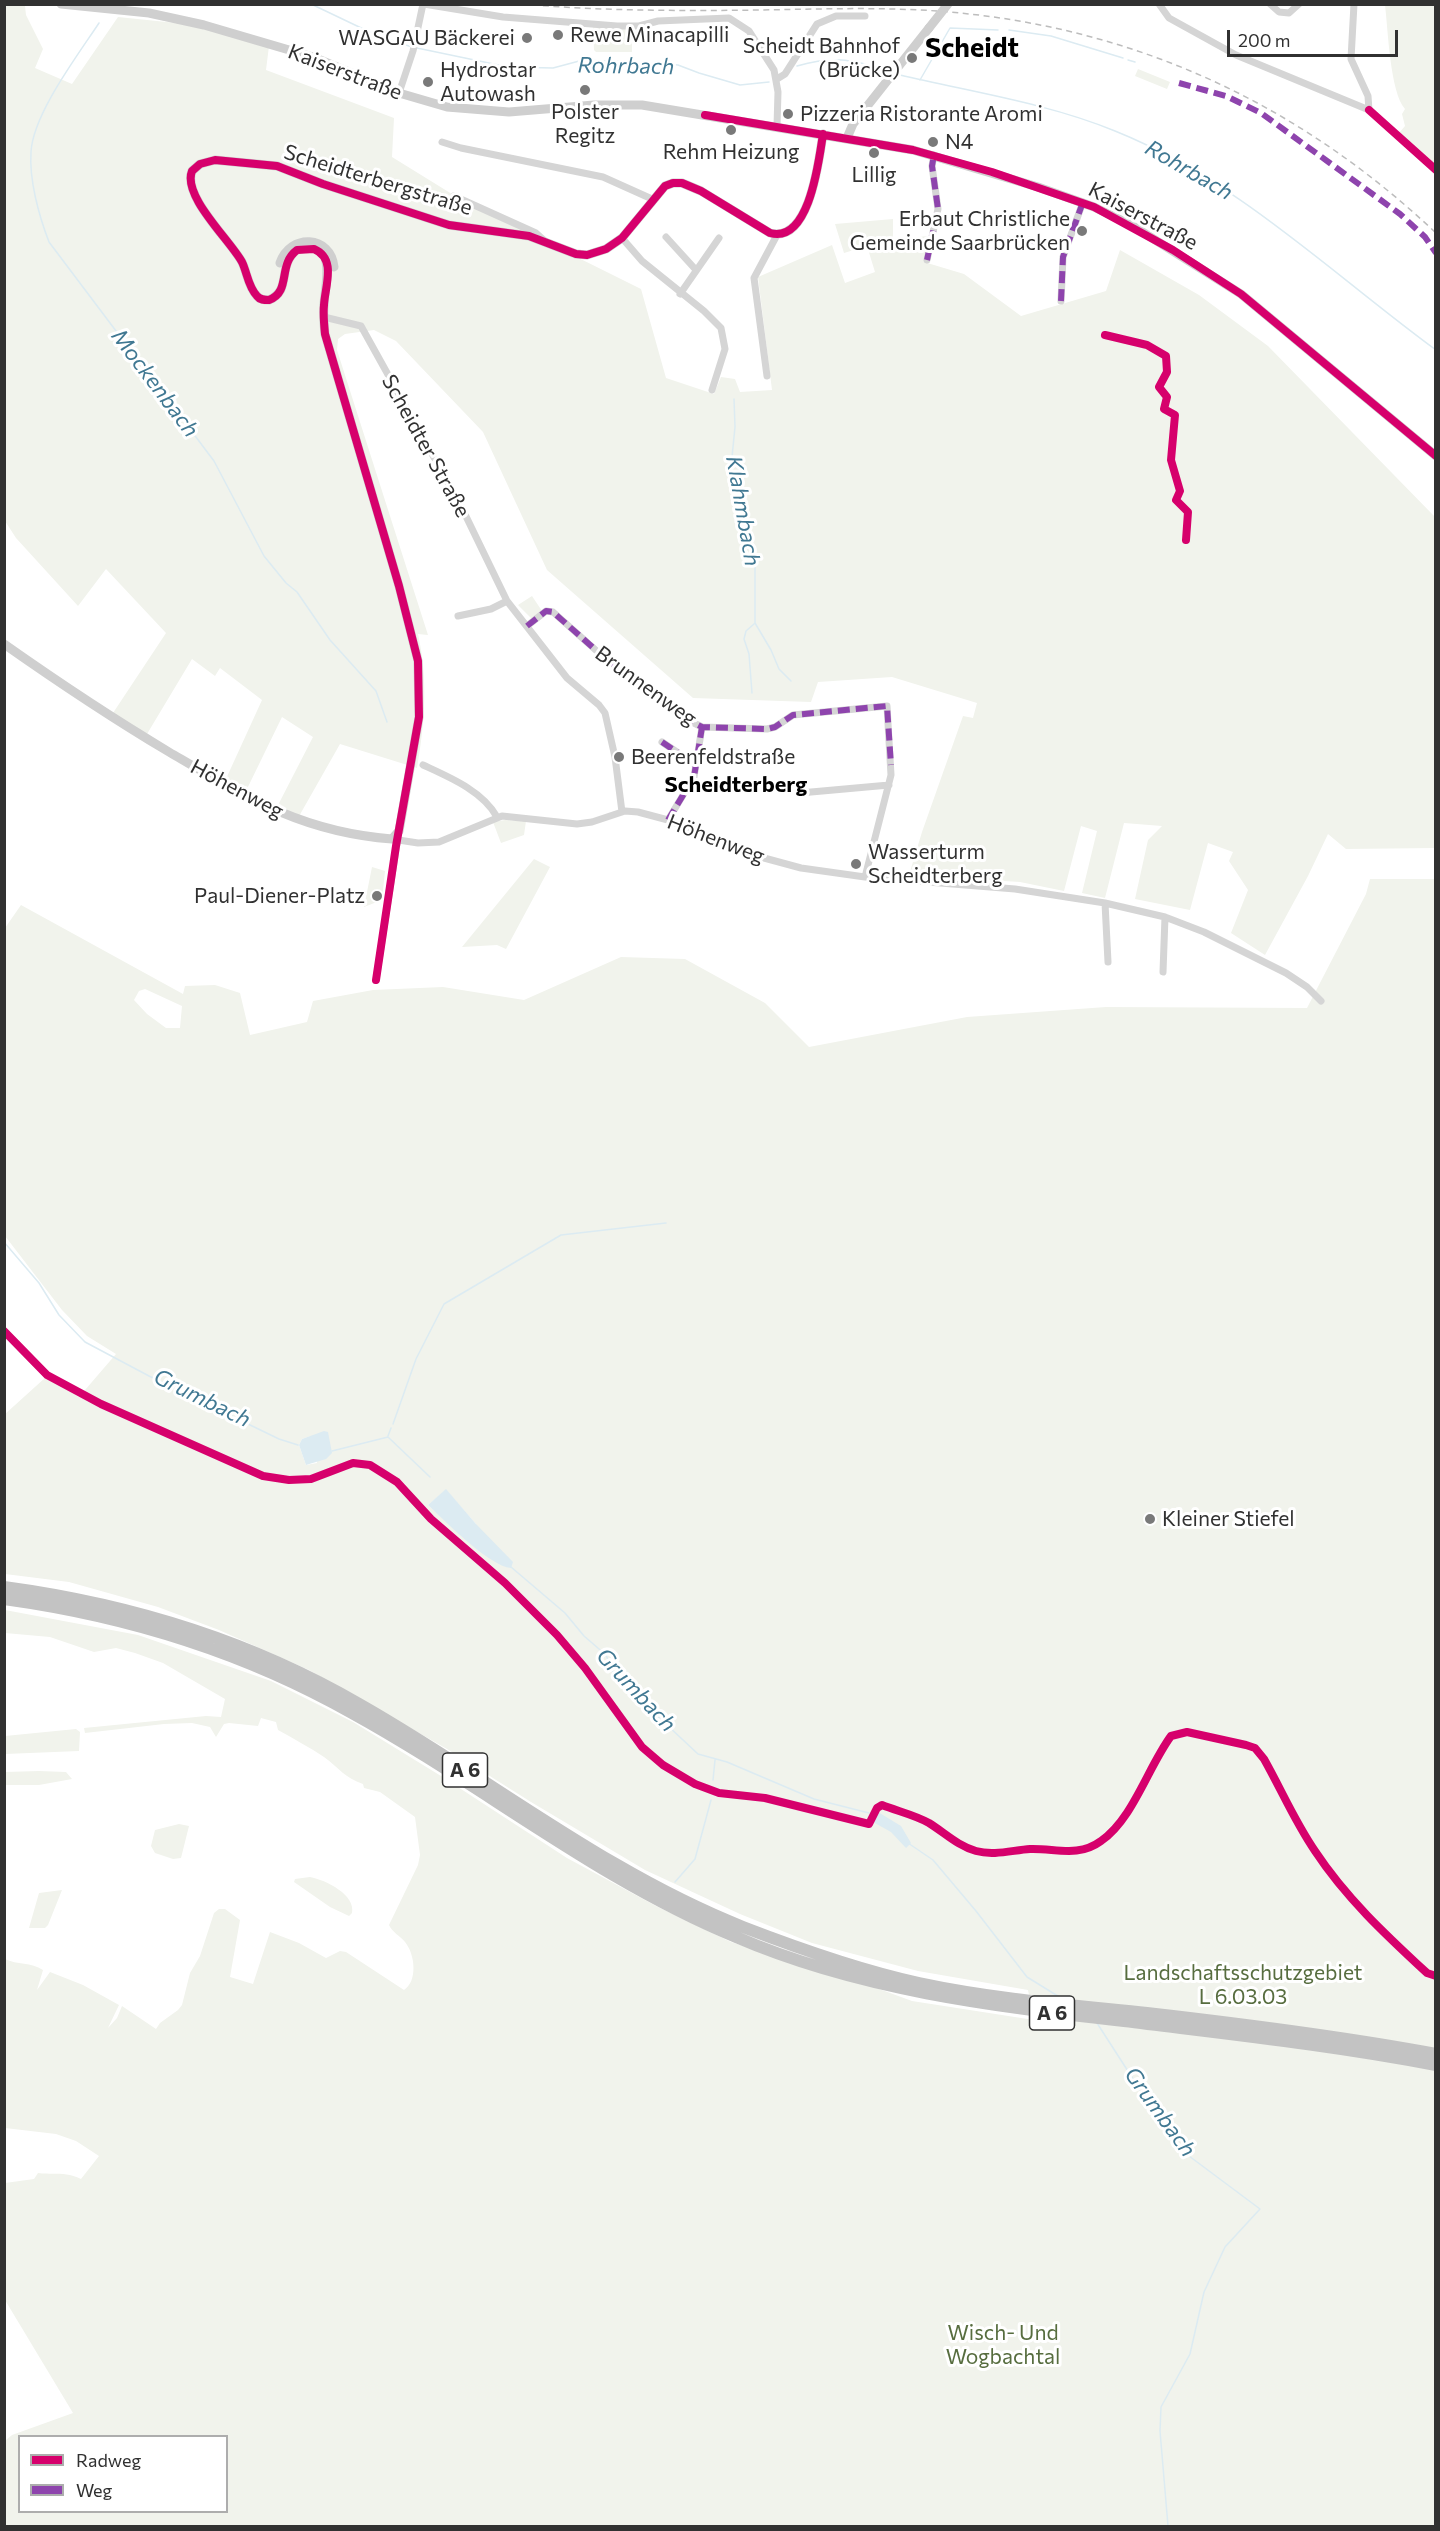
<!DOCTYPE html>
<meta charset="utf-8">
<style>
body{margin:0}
#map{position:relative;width:1440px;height:2531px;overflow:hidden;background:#fff;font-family:Commissioner,sans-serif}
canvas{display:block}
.frame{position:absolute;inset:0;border:6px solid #313131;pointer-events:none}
.legend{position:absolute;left:18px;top:2435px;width:210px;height:78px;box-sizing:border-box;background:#fff;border:2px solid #adadad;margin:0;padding:8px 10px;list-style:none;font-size:18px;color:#313131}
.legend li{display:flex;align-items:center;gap:12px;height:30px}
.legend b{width:30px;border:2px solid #adadad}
.scale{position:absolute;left:1227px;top:30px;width:171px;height:27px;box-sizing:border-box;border:3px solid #313131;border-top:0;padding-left:8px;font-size:18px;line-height:21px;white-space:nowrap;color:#313131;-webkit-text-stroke:4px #fff;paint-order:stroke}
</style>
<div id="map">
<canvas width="1440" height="2531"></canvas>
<div class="frame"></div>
<ul class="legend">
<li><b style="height:8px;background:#d6006c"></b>Radweg</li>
<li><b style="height:8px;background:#8e44ad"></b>Weg</li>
</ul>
<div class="scale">200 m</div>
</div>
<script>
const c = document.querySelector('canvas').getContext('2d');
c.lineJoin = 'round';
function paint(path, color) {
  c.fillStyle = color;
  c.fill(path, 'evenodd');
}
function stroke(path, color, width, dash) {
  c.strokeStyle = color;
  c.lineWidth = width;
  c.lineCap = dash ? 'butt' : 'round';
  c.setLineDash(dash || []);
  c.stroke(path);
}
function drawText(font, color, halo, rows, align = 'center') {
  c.font = font + ' Commissioner,sans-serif';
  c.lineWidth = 6;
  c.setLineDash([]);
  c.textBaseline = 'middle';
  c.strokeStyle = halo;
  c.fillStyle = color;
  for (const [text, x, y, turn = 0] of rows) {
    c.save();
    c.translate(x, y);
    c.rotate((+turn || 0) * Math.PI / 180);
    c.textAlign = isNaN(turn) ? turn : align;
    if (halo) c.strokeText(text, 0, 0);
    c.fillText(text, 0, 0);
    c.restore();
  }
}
paint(new Path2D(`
 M4,5L25,6L26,15L43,49L35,68L72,84L118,17L186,24L269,46L266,70L394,118L392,157L460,199L641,289L666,378L714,394L721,377L735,379L740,392L772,390L758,277L832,245L845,283L875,272L867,246L844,253L835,224L893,219V239L929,236L924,262L964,274L1021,316L1106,291L1120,250L1199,295L1268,346L1435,517V848L1346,849L1328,834L1308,876L1265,955L1231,933L1248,890L1229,861L1233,852L1208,843L1190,910L1135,899L1148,840L1162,826L1124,823L1105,898L1082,893L1097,831L1081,826L1064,891L1020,882L909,875L922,832L963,716L973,718L977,703L892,677L818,682L811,702L693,698L547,570L483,432L396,341L374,330L345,334L338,339L337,350L428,635L418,634C428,679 425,722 417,768L340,744L298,818L276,809L313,737L282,717L245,793L225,781L262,700L220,668L215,676L192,659L147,734L113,713L166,633L106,569L78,606L16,538L5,521Z
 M1385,5H1435V166L1399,133L1405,126L1402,114L1405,109C1390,92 1388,29 1385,5Z
 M593,25L638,29L632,31V52H596L594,50Z
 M1138,69L1170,82L1167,89L1135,76Z
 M532,596L542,611L532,619L518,605Z
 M505,820L526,821L524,835L501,843L493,822Z
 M534,859L550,867L506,949L497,945L462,947Z
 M372,867L385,871L382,900L364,907Z
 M1370,879H1435V2526H5L6,2440L12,2435L73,2413L5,2300V2183L34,2179L38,2173C55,2175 65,2171 81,2179L99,2156L76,2141L56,2134L5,2128V1959C17,1965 31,1962 43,1970L37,1990L50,1972L83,1985L119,2005L108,2028L117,2018L122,2006L156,2029L160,2023L178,2010L182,2005L190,1973L200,1956L214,1913L219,1909H225L240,1920L230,1977L253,1984L270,1932L299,1943L326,1958L340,1951L346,1952L404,1990C418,1981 415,1954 405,1942C400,1936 392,1932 389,1925L418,1865L420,1855L415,1817L380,1792L364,1788L363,1784C345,1778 339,1768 324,1757C309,1747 294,1739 278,1730L276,1722L261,1718L258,1726L229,1723L224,1724L216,1737L210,1727L192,1723L164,1724L85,1733L84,1728L206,1716L221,1717L225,1699L163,1663L135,1653L116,1648L94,1652L50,1637L5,1633V1610L138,1635L271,1681L353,1722L441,1776L567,1858L656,1906L731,1942L813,1969L860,1982L912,2001L1034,2020L1028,1990L918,1971L812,1943L740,1914L645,1870L531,1802L447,1749L309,1670L219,1630L158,1607L69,1582L5,1574L4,1415L46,1377L79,1397L116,1354L87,1336L62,1310L5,1236V928L21,905L183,994L185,986L215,985L240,993L250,1035L307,1022L313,1001L373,990L443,987L524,1000L621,957L685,959L765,1003L809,1047L967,1017L1106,1007L1307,1008L1366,894ZM145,989L182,1006L180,1028H166L147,1014L134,1000L139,991ZM311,1436L317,1463L306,1465L299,1445L302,1439ZM446,1490L476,1524L478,1550L428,1505ZM20,2436H226V2512H20Z
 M76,1729L80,1732L79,1751L5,1754V1736Z
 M39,1771L66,1772L72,1779L39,1785H5V1772Z
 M179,1824L189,1826L181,1858L173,1859L155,1853L151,1846L155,1830Z
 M310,1877C326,1880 356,1895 352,1913L349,1916L330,1907L294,1882L295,1879Z
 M62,1890L48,1925L45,1928H29L39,1893Z`), '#f1f3ec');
paint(new Path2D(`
 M324,1431L328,1432L332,1453L326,1459L306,1465L299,1445L302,1439Z
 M446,1489L476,1524L513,1562L511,1568C489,1566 445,1521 428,1505Z
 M878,1812L901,1826L911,1843L906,1848L891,1832L873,1822Z`), '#dcebf2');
stroke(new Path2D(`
 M311,4L378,36L412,47
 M99,23C78,55 33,114 31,152C29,180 39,216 49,242L214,461L264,556L286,583L297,592L330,640L376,691L387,722
 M1009,30L1051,36L1123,58
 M417,48L508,67L553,68L583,60L657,63L678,65L699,73L740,85L769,82
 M1128,60L1135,62
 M797,66C833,56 850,59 884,69
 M900,75C971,92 1047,103 1115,131C1237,180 1331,273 1436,350
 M920,80L950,28L998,30
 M734,399L735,427L731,467L739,487L749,541L755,561V623L771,650L779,669L791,681
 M752,693L749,654L744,639L746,631L754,624
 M4,1242L39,1283L59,1315L85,1342L149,1376L279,1439L298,1445
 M393,1424L416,1359L444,1304L561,1235L666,1223
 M388,1436L391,1428
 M332,1451L388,1437L430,1477
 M511,1567L565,1613L584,1636L606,1655L613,1672L629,1682L636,1696L698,1754L727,1762L814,1799L869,1813
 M713,1780L715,1760
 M908,1843L933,1860L976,1911L1027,1977L1061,1998
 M675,1882L695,1859L711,1800
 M1097,2023L1173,2141L1185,2153L1260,2209L1225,2247L1204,2292L1190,2354L1161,2407L1160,2431L1168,2526`), '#dcebf2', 1.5);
stroke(new Path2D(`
 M424,4L503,17L617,26H639L658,21L729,18L749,31L774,70L778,92L777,126
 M1159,4L1169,18L1236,55L1369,110L1368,96L1351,59L1354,4
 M1270,4L1279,12L1289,13L1299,4
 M777,79L785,74L817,24L836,16H865
 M399,93L413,51L423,4
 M442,142L461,148L603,177L652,199
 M454,196L536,233L545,241
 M666,237L696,270
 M622,238L642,261L704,311L721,328L725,349L712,390
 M1030,240L1067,247
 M927,260L938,209L932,166L934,155
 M680,294L719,238
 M1061,301L1063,257L1083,202
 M324,317L361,326L461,506L507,601L567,678L599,705L605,713L615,757L622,812
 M767,376L754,278L777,235
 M458,616L491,609L507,601
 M527,626L546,611L553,612L599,653L682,717L702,727L767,729L775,727L793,715L887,706L891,775L865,877
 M662,742L696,765
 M423,765C449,777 483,791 497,817
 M800,793L889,785
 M668,820L694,777L702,727
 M392,839L418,843L439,842L502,816L577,824L592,822L625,811L638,812L668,820L753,855L801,868L865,877L1015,889L1105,903L1165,917L1204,932L1286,973L1307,987L1321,1001
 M1105,903L1108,962
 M1163,972L1165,917
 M376,980L398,837
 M4,1331L47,1375`), '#d5d5d5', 7);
stroke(new Path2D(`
 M61,4L149,13L204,25L313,57L399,93L447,107L509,112L594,105H642L913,150L1038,187L1094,207L1133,226L1241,294L1436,456
 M847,138L853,124L929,28
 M280,263C290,233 331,235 334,267
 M4,644C58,682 112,718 169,752C246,797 301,832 392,839L399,831L419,717L418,661L399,586L325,334C324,324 323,315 324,305C325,283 339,238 297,250C277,265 292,291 269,300C264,300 260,300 257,296C248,287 247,272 242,262C230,240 182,196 192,171L200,164L215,160L277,166L323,184L449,225L529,236L576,254L587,255L606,249L622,238L665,186L673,183H682L701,191L770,233C810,244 819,159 823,134`), '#cfcfcf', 9);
stroke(new Path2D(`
 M4,1587C130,1604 249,1640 359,1704C488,1777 604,1872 743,1927C800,1949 859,1970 919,1983C994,1999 1071,2005 1147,2013C1243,2024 1340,2036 1436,2054
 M4,1599C128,1616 244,1652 352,1713C483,1785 596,1879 736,1937C859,1990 992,2006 1124,2021C1228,2034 1332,2045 1436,2065`), '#c3c3c3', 12);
stroke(new Path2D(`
 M522,4C601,11 681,11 761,10C820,9 879,7 937,11C1129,25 1296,101 1436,233`), '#bdbdbd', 1.5, [6, 4.5]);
stroke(new Path2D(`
 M929,28L948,4`), '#cfcfcf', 9);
stroke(new Path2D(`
 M1179,83L1226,96L1261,113L1400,214L1425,237L1436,253
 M1030,240L1067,247
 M927,260L938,209L932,166L934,155
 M1061,301L1063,257L1083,202
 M527,626L546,611L553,612L599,653L682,717L702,727L767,729L775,727L793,715L887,706L891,765
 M662,742L696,765
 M668,820L694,777L702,727`), '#8e44ad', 6, [12, 6]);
stroke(new Path2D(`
 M1369,110L1436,170
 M705,115L913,150L992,172L1094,207L1173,250L1241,294L1436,456
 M1105,335L1147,345L1166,356L1167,372L1159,387L1167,397L1164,409L1175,415L1171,460L1180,491L1176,500L1188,512L1186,540
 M376,980L396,846L419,717L418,661L399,586L325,334C324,324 323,314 324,305C325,286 337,259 314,249L297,250C277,265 292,291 269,300C264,300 260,300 257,296C248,287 247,272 242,262C230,240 182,196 192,171L200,164L215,160L277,166L323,184L449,225L529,236L576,254L587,255L606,249L622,238L665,186L673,183H682L701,191L770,233C810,244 819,159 823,134
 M4,1331L47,1375L101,1404L263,1476L289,1480L311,1479L353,1463L370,1465L397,1482L431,1519L505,1583L557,1635L585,1668L642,1747L663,1765L695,1784L719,1793L765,1798L869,1824L877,1808L882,1805C897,1811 915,1815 929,1823C945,1833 958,1846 976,1851C994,1856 1013,1850 1030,1849C1055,1848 1078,1858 1101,1841C1133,1819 1148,1767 1171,1736L1187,1732L1246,1745L1255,1748L1264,1759C1281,1789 1295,1822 1315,1851C1346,1898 1386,1935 1427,1973L1436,1976`), '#d6006c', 8);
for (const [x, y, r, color] of [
 [558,35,6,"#797979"],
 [527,38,6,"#797979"],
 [912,58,6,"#797979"],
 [428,82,6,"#797979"],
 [585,90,6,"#797979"],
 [788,114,6,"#797979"],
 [731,130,6,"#797979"],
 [933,142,6,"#797979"],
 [874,153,6,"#797979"],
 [1082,231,6,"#797979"],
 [619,757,6,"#797979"],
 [856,864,6,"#797979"],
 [377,896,6,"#797979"],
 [1150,1519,6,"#797979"]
]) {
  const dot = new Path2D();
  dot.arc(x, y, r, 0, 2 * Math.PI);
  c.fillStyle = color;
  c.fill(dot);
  stroke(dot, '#fff', 2);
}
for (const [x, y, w] of [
 [465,1770,45],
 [1052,2013,45]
]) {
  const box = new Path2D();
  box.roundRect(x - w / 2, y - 17, w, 34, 4.5);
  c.fillStyle = '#fff';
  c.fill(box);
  stroke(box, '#313131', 1.5);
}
drawText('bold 20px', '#313131', null, [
 ["A 6",465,1770],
 ["A 6",1052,2013]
]);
drawText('21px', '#313131', '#fff', [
 ["Rewe Minacapilli",570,35],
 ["WASGAU Bäckerei",515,38,"right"],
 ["Scheidt Bahnhof",900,46,"right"],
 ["(Brücke)",900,70,"right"],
 ["Hydrostar",440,70],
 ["Autowash",440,94],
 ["Polster",585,112,"center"],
 ["Regitz",585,136,"center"],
 ["Pizzeria Ristorante Aromi",800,114],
 ["N4",945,142],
 ["Rehm Heizung",731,152,"center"],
 ["Lillig",874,175,"center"],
 ["Erbaut Christliche",1070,219,"right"],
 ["Gemeinde Saarbrücken",1070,243,"right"],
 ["Beerenfeldstraße",631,757],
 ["Wasserturm",868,852],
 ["Scheidterberg",868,876],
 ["Paul-Diener-Platz",365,896,"right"],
 ["Kleiner Stiefel",1162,1519]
], 'left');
drawText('21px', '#313131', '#fff', [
 ["Kaiserstraße",345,72,21],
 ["Scheidterbergstraße",378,180,17],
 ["Kaiserstraße",1143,216,28],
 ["Scheidter Straße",426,446,61],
 ["Brunnenweg",646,686,36],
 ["Höhenweg",237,789,28],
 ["Höhenweg",716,839,21]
]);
drawText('21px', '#576d3f', '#fff', [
 ["Landschaftsschutzgebiet",1243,1973],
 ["L 6.03.03",1243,1997],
 ["Wisch- Und",1003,2333],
 ["Wogbachtal",1003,2357]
]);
drawText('italic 22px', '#407892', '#fff', [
 ["Rohrbach",626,66,1],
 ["Rohrbach",1189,170,30],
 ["Mockenbach",155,383,53],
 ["Klahmbach",743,511,80],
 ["Grumbach",202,1398,26],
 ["Grumbach",636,1690,47],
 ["Grumbach",1160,2112,54]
]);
drawText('bold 22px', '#000', '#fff', [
 ["Scheidterberg",736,785]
]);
drawText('bold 27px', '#000', '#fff', [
 ["Scheidt",972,48]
]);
</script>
